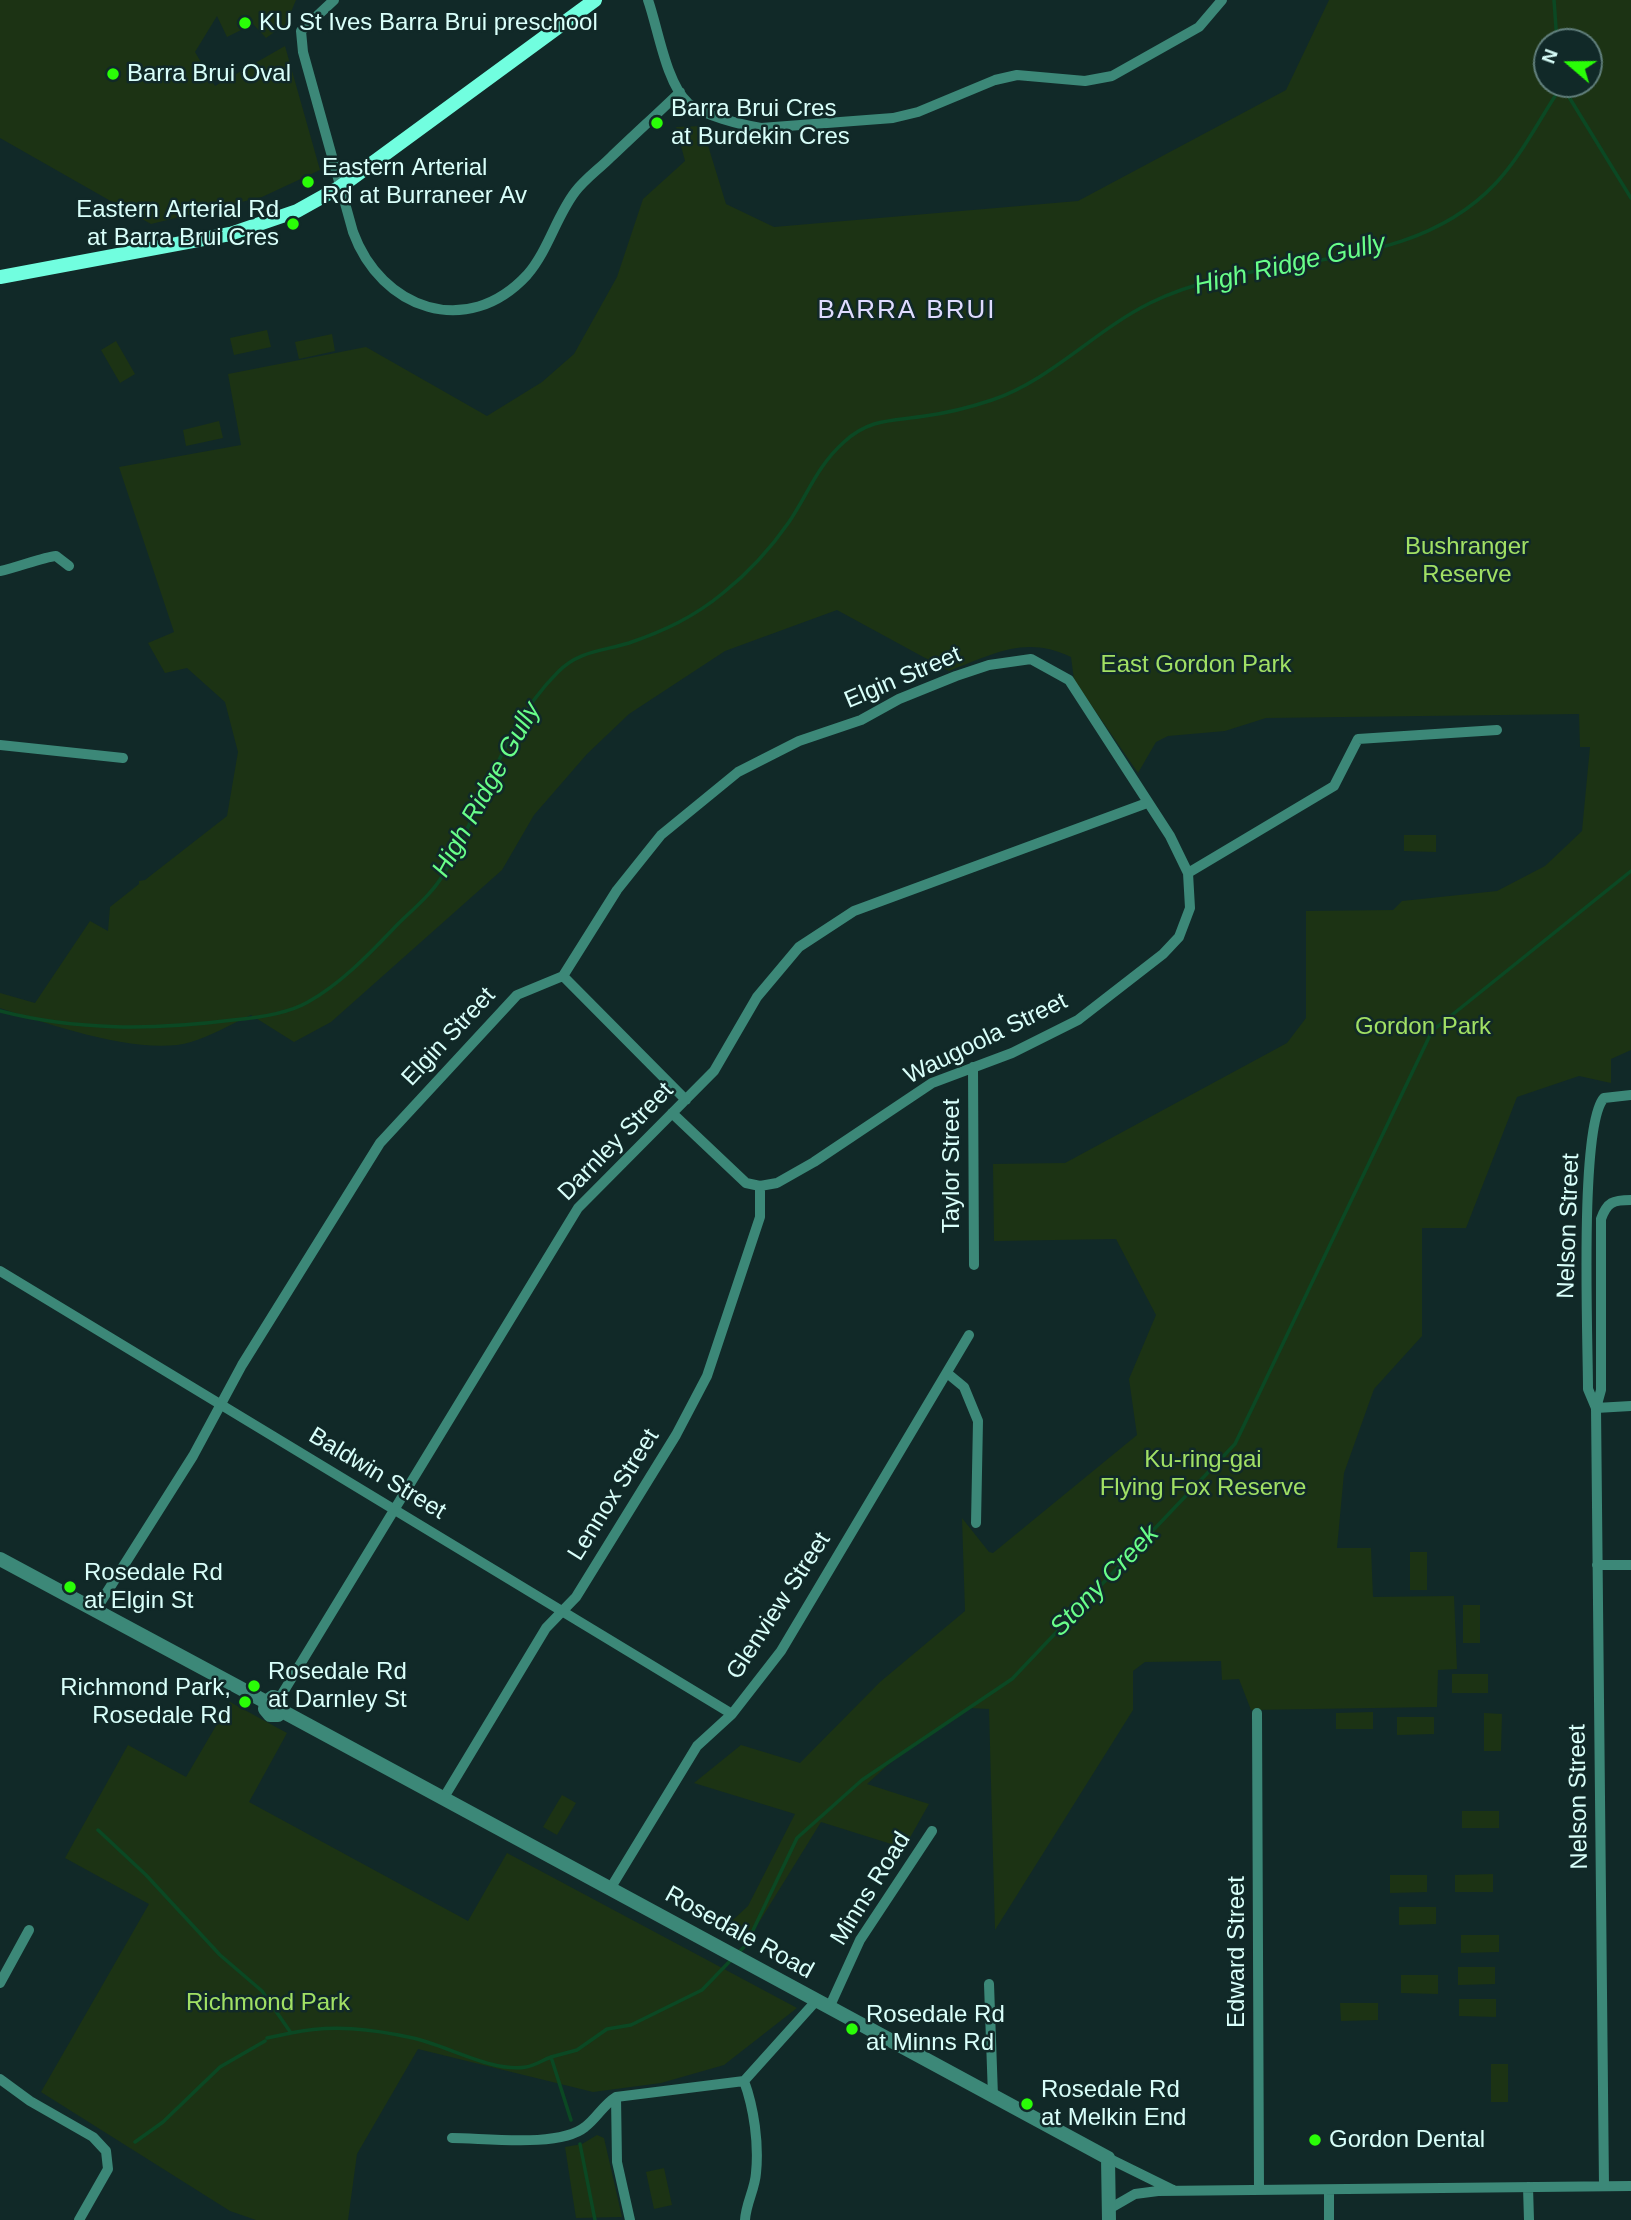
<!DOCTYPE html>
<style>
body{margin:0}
#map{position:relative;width:1631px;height:2220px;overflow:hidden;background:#112928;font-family:Arial,sans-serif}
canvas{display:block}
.north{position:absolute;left:1533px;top:28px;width:70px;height:70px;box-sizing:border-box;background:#112928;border:2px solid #617f7c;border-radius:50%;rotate:290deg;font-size:19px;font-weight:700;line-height:28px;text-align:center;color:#d9fffa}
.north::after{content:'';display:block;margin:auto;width:24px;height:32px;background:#2afd07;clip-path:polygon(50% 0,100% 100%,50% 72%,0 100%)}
</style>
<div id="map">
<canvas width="1631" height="2220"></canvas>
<div class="north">N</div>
</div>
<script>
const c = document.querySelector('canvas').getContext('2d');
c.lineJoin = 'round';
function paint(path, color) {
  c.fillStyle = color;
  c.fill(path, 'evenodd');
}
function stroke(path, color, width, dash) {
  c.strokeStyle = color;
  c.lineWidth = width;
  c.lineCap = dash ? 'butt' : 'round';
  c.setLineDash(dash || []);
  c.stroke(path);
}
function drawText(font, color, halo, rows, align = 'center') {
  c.font = font + ' Arial,sans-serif';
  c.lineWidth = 5;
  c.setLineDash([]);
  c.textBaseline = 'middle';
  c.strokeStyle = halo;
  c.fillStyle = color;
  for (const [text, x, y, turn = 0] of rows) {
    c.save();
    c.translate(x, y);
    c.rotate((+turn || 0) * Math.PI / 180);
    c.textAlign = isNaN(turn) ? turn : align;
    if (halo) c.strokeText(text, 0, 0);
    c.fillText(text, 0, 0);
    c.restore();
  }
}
paint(new Path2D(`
 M0,0H296L286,24L266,38L253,24L227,37L217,16L195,52L215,86L285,46L320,170L262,197L151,224L0,138Z
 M1329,0H1631V1050L1611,1059V1083L1579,1076L1517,1097L1466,1228H1422V1336L1374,1389L1344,1473L1337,1548H1371L1373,1597L1454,1596L1457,1669L1438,1670L1437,1707L1251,1710L1239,1679L1222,1680L1221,1661L1145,1662L1133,1671V1710L995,1930L989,1709L969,1708L900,1754L867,1784L929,1804L904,1848L821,1822L745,1945L721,1931L748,1906L795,1814L694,1783L741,1745L800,1763L880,1682L965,1611L962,1518L989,1552L993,1553L1137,1435L1129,1379L1156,1315L1116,1239L994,1241L993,1164L1065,1163L1287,1043L1306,1018V911L1393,910L1402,901L1497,891L1545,866L1582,831L1590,747H1580L1579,714L1266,718L1225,731L1168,736L1156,742L1138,773L1074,680L1071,657C1025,635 994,654 949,671L837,610L725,651L629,714L587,754L534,815L502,870L331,1022L294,1042L251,1015C231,1024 211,1036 191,1042C143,1057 47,1024 0,1008V993L35,1003L90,921L108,931L110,907L139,884V881L145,880L227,816L238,752L225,702L187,668L165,673L148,643L174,632L119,467L241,445L228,374L366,347L487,416L542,382L574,354L617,277L643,199L685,161L676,127L702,126L726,204L774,227L1078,201L1286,90ZM1547,42H1589V84H1547Z
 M267,330L271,347L234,355L230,338Z
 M332,334L335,351L299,359L295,342Z
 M116,341L135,374L120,383L101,350Z
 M219,421L223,438L186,446L183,430Z
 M1404,835H1436V852L1404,851Z
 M1410,1552H1427V1590H1410Z
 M1463,1605H1480V1643H1463Z
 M1452,1674H1488V1693H1452Z
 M230,1702L287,1733L249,1802L468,1921L507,1853L797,2008L724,2065L661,2083L593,2092L418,2049L357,2154L348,2220H256L230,2211L41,2092L149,1904L65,1858L128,1745L186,1777Z
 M1373,1712V1729H1336V1713Z
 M1484,1713L1502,1714L1501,1751H1484Z
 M1397,1717H1434V1734L1397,1735Z
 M562,1795L576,1803L557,1835L543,1827Z
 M1462,1811H1499V1828H1462Z
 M1493,1874V1892H1455V1875Z
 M1390,1875H1427V1892L1390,1893Z
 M1436,1907V1924L1399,1925V1907Z
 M1461,1935H1499V1952L1461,1953Z
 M1458,1967H1495V1984L1458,1985Z
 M1401,1975H1438V1994L1401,1993Z
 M1459,1999H1496V2017L1459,2016Z
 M1340,2003H1378V2020L1341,2021Z
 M1491,2064H1508V2102H1491Z
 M597,2135L604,2138L622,2217L576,2218L565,2147L582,2144Z
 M664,2168L672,2205L654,2209L646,2172Z`), '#1c3314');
stroke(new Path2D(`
 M1554,0L1557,42
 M1561,84L1631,198
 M0,1011C77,1031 154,1030 233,1020C257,1018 287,1014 308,1002C342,983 370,953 397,925C412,910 432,894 443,875C483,809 502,727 558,672C578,651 603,651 629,643C664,631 694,617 723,593C748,573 771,548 789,522C808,494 817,466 844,442C870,418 893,421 925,416C947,413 971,407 992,400C1051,380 1094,331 1150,303C1260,248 1405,279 1495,184C1521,157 1540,118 1561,87
 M98,1830L146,1875L220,1955L262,1991L291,2033C332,2024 372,2029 413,2038C446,2045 493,2073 526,2067C534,2066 543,2060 551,2057
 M739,1952L746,1945L797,1838L862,1780L1012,1679L1235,1444L1432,1031L1631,871
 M267,2038L291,2033
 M571,2120L551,2057L577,2050L607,2029L631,2025L702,1990L731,1960
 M135,2142L163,2122L220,2067L265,2041
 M580,2144L595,2220`), '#0b4823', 3.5);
stroke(new Path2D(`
 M334,0L301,31L303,52L353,232C381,309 467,340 527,275C548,251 556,217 575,192C585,179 599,169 610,158C633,136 657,114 680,92
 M648,0C658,28 666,83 688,103C702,115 742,125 761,128L893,118L918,112L995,80L1017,75L1085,81L1112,76L1199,27L1222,0
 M0,571C16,568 43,557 56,556L69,566
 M0,745L123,758
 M563,976L686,1100
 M973,1067L974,1265
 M672,1113L746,1183L760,1186L777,1183L814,1162L932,1083L1012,1053L1078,1020L1163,954L1179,937L1190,908L1188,873L1334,786L1358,739L1497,730
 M0,1271L732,1714
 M947,1373L964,1387L978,1421L976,1523
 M1596,1408L1588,1389C1588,1341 1579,1125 1604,1098L1631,1095
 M1596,1408L1631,1406
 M1597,1565H1631
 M95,1611L193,1456L242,1365L380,1143L517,995L563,976L617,890L661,835L738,772L799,741L861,720L899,699L956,676L989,665L1031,659L1069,680L1170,836L1188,873
 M279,1699L578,1208L714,1071L757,997L799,947L854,911L1147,803
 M1257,1713L1259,2190
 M443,1799L546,1628L576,1597L676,1435L707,1376L760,1217V1186
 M610,1889L697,1746L732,1714L781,1651L969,1335
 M0,1983L29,1930
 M989,1984L993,2096
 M829,2008L860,1940L932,1831
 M0,2079L30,2101L93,2137L106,2151L108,2169L79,2220
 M744,2081C754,2108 759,2144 756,2173C755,2189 746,2203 745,2220
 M616,2097L617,2162L630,2220
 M452,2138C485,2138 559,2148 585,2127C597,2118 603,2105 616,2097L744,2081L816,2001
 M1108,2158L1173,2190
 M1604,2186L1596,1408L1601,1390V1219C1607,1202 1613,1200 1631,1200
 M1528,2187L1529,2220
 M1109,2209L1135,2194L1158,2191L1631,2186
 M1329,2220V2190`), '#3c8878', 10);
stroke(new Path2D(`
 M0,1559L266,1702
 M266,1702L265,1709L270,1715H278L282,1711
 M266,1702L273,1697L279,1699L282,1711
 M282,1711L1108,2158L1109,2220`), '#3c8878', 14);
stroke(new Path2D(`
 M0,277L230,234L297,211L340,187L595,0`), '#71fedf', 14);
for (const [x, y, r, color] of [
 [245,23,7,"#2afd07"],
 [113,74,7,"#2afd07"],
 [657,123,7,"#2afd07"],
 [308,182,7,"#2afd07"],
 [293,224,7,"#2afd07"],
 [70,1587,7,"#2afd07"],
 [254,1686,7,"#2afd07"],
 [245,1702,7,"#2afd07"],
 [852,2029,7,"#2afd07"],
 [1027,2104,7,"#2afd07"],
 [1315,2140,7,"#2afd07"]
]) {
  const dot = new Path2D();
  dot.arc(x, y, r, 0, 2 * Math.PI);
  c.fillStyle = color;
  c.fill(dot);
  stroke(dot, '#112928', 2.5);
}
drawText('24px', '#d9fffa', '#112928', [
 ["KU St Ives Barra Brui preschool",259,23],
 ["Barra Brui Oval",127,74],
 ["Barra Brui Cres",671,109],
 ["at Burdekin Cres",671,137],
 ["Eastern Arterial",322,168],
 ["Rd at Burraneer Av",322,196],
 ["Eastern Arterial Rd",279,210,"right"],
 ["at Barra Brui Cres",279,238,"right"],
 ["Rosedale Rd",84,1573],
 ["at Elgin St",84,1601],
 ["Rosedale Rd",268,1672],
 ["at Darnley St",268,1700],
 ["Richmond Park,",231,1688,"right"],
 ["Rosedale Rd",231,1716,"right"],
 ["Rosedale Rd",866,2015],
 ["at Minns Rd",866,2043],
 ["Rosedale Rd",1041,2090],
 ["at Melkin End",1041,2118],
 ["Gordon Dental",1329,2140]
], 'left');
drawText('24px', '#a1e064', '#112928', [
 ["Bushranger",1467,547],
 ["Reserve",1467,575],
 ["East Gordon Park",1196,665],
 ["Gordon Park",1423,1027],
 ["Ku-ring-gai",1203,1460],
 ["Flying Fox Reserve",1203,1488],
 ["Richmond Park",268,2003]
]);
drawText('24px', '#d9fffa', '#112928', [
 ["Elgin Street",903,678,-23],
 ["Elgin Street",449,1037,-47],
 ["Waugoola Street",986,1039,-26],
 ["Darnley Street",616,1142,-46],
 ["Taylor Street",952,1166,-90],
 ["Nelson Street",1569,1226,-88],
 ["Baldwin Street",377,1474,31],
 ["Lennox Street",614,1495,-58],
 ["Glenview Street",779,1606,-57],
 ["Nelson Street",1579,1797,-91],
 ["Minns Road",871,1889,-58],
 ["Rosedale Road",739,1933,29],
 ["Edward Street",1237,1952,-90]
]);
drawText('italic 26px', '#68fe89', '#112928', [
 ["High Ridge Gully",1290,265,-13],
 ["High Ridge Gully",487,790,-61],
 ["Stony Creek",1105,1581,-46]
]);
c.letterSpacing = '2px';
drawText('26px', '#dfdbff', '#112928', [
 ["BARRA BRUI",907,311]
]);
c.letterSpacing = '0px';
</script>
